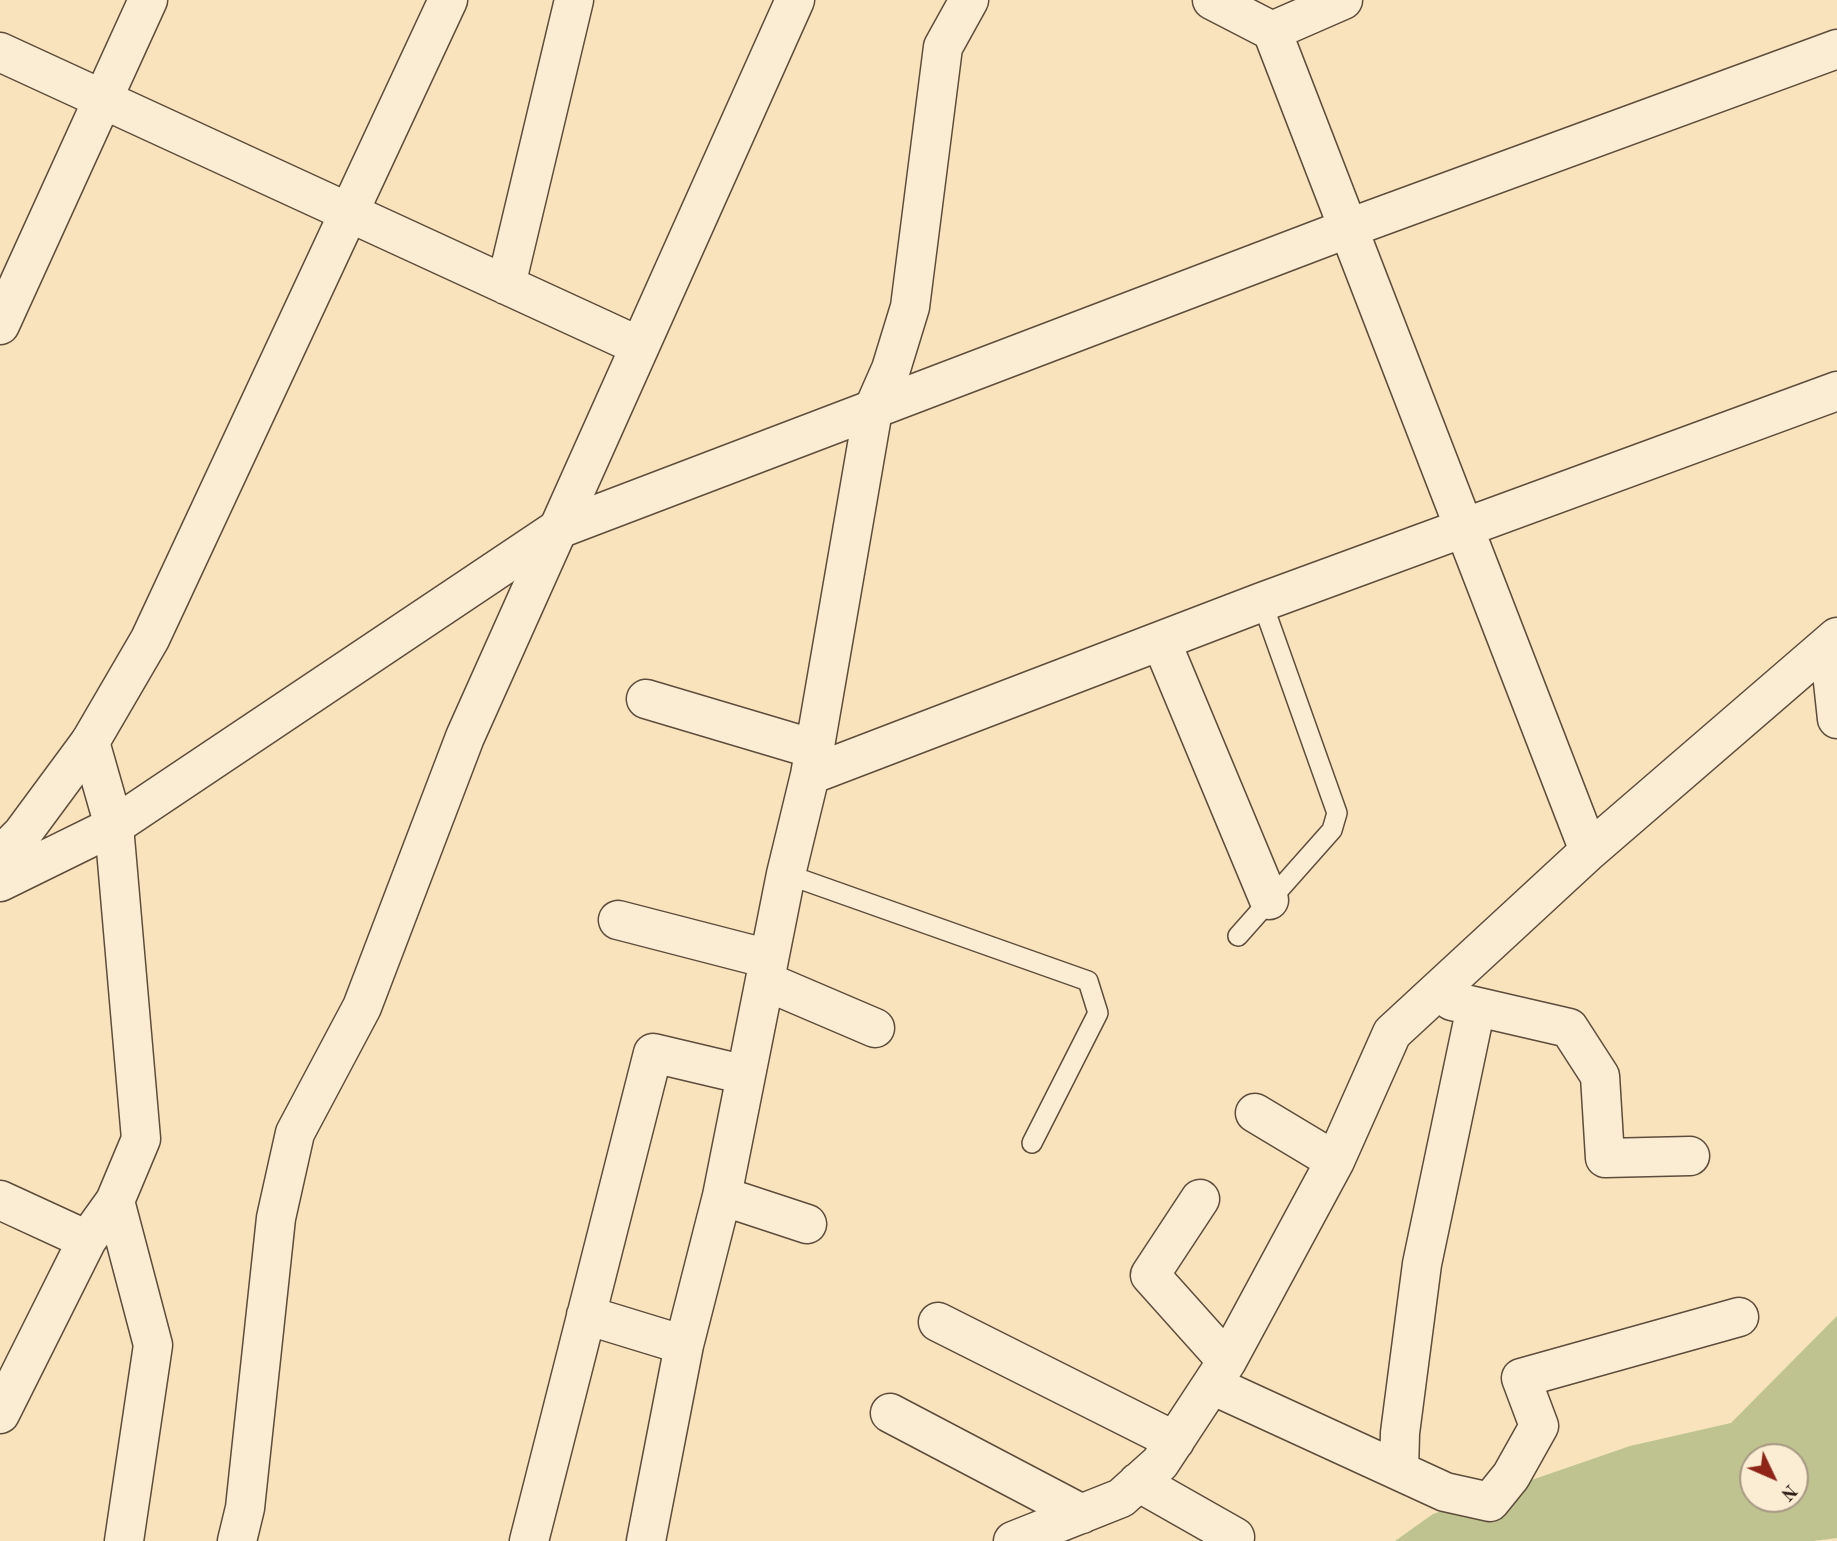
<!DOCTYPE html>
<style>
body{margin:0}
#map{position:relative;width:1837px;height:1541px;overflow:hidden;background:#f8e3bc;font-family:"Old Standard TT",serif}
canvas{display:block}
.north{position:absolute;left:1739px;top:1443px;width:70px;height:70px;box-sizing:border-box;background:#faedd3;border:2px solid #a79885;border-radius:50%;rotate:134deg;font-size:19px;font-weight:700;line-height:28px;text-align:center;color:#2b1911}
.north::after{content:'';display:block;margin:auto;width:24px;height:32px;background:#8f2418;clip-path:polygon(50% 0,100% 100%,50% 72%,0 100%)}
</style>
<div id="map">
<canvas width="1837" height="1541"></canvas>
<div class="north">N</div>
</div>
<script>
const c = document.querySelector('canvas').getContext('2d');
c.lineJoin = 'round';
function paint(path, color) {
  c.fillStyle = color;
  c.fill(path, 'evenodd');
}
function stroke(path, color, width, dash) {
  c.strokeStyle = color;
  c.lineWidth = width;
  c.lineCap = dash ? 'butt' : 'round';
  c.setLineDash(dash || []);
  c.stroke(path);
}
paint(new Path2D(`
 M1837,1316V1538L1813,1541H1395L1433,1514L1630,1446L1731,1423ZM1753,1457H1795V1499H1753Z`), '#bec38f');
const service = new Path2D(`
 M786,874L1088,981L1098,1013L1032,1143
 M1238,936L1332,830L1337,813L1262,602`);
const minor = new Path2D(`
 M1212,0L1272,31L1589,851
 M1272,31L1343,0
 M0,52L639,346
 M506,285L574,0
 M0,325L148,0
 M1161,641L1269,900
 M1829,645L1837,719
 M646,699L814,749
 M810,775L1262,602L1837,391
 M618,920L769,959
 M765,981L875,1028
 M1452,1001L1569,1028L1600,1076L1605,1158L1690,1156
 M1255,1113L1335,1161
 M722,1196L807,1224
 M1200,1199L1150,1275L1227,1361
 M0,1200L87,1240
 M115,1201L153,1345L124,1541
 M586,1315L684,1345
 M938,1322L1175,1441
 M1212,1385L1445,1492L1490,1502L1511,1476L1539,1426L1521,1378L1739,1317
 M890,1413L1082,1514
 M0,1414L87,1240L115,1201L141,1139L114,826L90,742
 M1399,1471L1400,1433L1422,1264L1476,1007
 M1138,1482L1235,1537
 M237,1541L245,1508L276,1218L295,1133L362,1007L465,737L795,0
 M529,1541L653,1053L746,1075
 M646,1541L684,1345L722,1196L786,874L810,775L873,410L891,369L910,307L943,47L969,0
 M1013,1541L1121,1498L1160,1463L1227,1361L1335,1161L1392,1033L1589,851L1837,637`);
const tertiary = new Path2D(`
 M0,856L22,834L90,742L150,639L448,0
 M0,882L114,826L556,530L1349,228L1837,49`);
stroke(service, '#5e4c3c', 22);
stroke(minor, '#5e4c3c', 41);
stroke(tertiary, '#5e4c3c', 41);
stroke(service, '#faedd3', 19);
stroke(minor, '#faedd3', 38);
stroke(tertiary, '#faedd3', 38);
</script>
